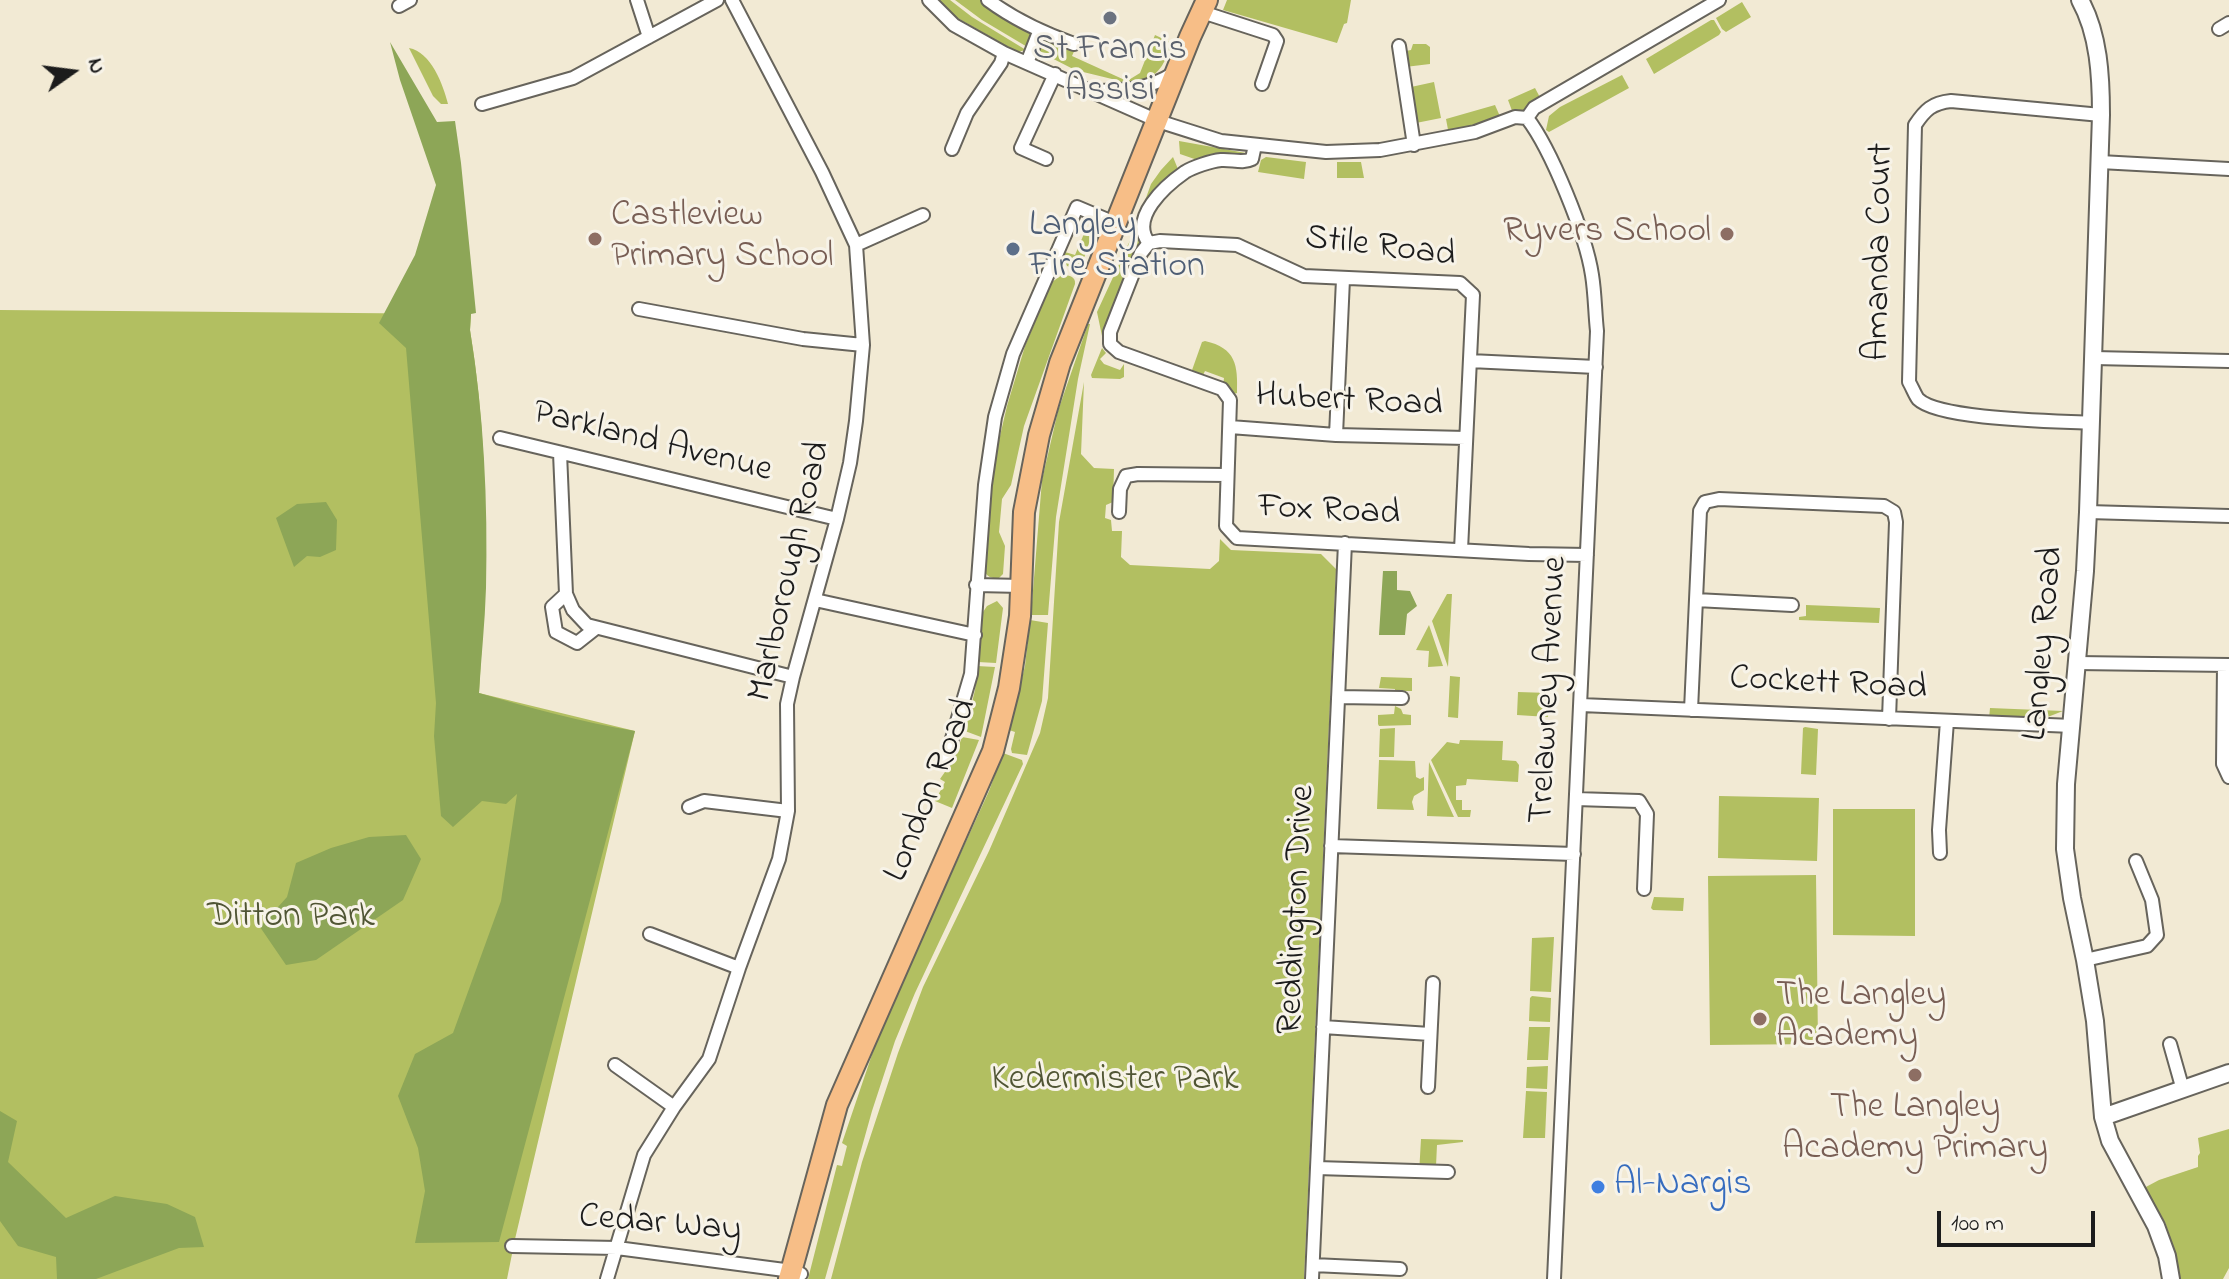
<!DOCTYPE html>
<style>
body{margin:0}
#map{position:relative;width:2229px;height:1279px;overflow:hidden;background:#f2ead4;font-family:"Indie Flower",sans-serif}
canvas{display:block}
.north{position:absolute;left:32px;top:32px;width:80px;height:80px;-webkit-text-stroke:6px #f7f3e8;paint-order:stroke;rotate:76deg;font-size:22px;font-weight:700;line-height:32px;text-align:center;color:#1c1c1c}
.north::after{content:'';display:block;margin:auto;width:28px;height:36px;background:#1c1c1c;clip-path:polygon(50% 0,100% 100%,50% 72%,0 100%)}
.scale{position:absolute;left:1937px;top:1211px;width:158px;height:36px;box-sizing:border-box;border:4px solid #1c1c1c;border-top:0;padding-left:10px;font-size:24px;line-height:28px;white-space:nowrap;color:#1c1c1c;-webkit-text-stroke:6px #f7f3e8;paint-order:stroke}
</style>
<div id="map">
<canvas width="2229" height="1279"></canvas>
<div class="north">N</div>
<div class="scale">100 m</div>
</div>
<script>
const c = document.querySelector('canvas').getContext('2d');
c.lineJoin = 'round';
function paint(path, color) {
  c.fillStyle = color;
  c.fill(path, 'evenodd');
}
function stroke(path, color, width, dash) {
  c.strokeStyle = color;
  c.lineWidth = width;
  c.lineCap = dash ? 'butt' : 'round';
  c.setLineDash(dash || []);
  c.stroke(path);
}
function drawText(font, color, halo, rows, align = 'center') {
  c.font = font + ' "Indie Flower",sans-serif';
  c.lineWidth = 6;
  c.setLineDash([]);
  c.textBaseline = 'middle';
  c.strokeStyle = halo;
  c.fillStyle = color;
  for (const [text, x, y, turn = 0] of rows) {
    c.save();
    c.translate(x, y);
    c.rotate((+turn || 0) * Math.PI / 180);
    c.textAlign = isNaN(turn) ? turn : align;
    if (halo) c.strokeText(text, 0, 0);
    c.fillText(text, 0, 0);
    c.restore();
  }
}
paint(new Path2D(`
 M937,0H950L972,17L1026,50L1017,52L954,16Z
 M955,0H986L1032,32L1033,36L1029,48L982,20Z
 M1227,0H1351L1347,23L1344,24L1337,43L1223,10Z
 M1742,2L1751,17L1726,32L1722,29L1716,18Z
 M1711,20H1714L1721,32L1719,35L1654,74L1646,59Z
 M1155,35L1172,43C1166,59 1161,75 1143,80C1135,82 1129,81 1122,83L1112,79L1075,70L1038,51L1043,38L1076,47L1072,56L1127,81L1140,73Z
 M1413,44H1426L1430,47V64L1405,67L1406,51L1411,50Z
 M409,48C431,52 443,84 448,104H441L433,96Z
 M1622,75L1629,88L1549,132L1546,130L1549,116L1560,107Z
 M1434,82L1441,118L1416,123L1411,87Z
 M1535,88L1543,103L1514,116L1508,100Z
 M1495,105L1502,121L1449,135L1446,119Z
 M1179,141L1246,153L1249,155L1206,163L1180,154Z
 M1173,157L1180,174L1167,184L1122,281L1121,289L1102,336L1097,312L1133,234L1151,184L1161,170Z
 M1266,157L1306,162L1304,179L1258,172L1261,160Z
 M1337,162H1361L1364,178H1337Z
 M1086,229L1094,233L1079,270L1067,266L1064,258L1065,252L1075,255Z
 M1062,275C1068,275 1076,276 1075,284L1024,426L1011,485L1002,499L999,532L1005,546L1003,574L999,578C990,579 986,576 982,567L993,466L1007,406L1025,346L1052,282Z
 M0,310L471,314L470,330C490,451 487,572 479,693L635,731L515,1239L507,1279H0Z
 M1088,324H1090L1078,379L1056,517L1048,615H1031L1042,480L1058,411Z
 M1205,341C1236,348 1238,365 1237,393L1234,394L1223,385L1224,378L1205,371L1202,377L1191,373L1202,342Z
 M1102,348L1106,353L1100,359L1104,364L1120,370L1124,364V377L1120,379L1092,378L1091,375Z
 M1084,382L1081,454L1094,468L1114,469L1113,502L1106,505L1105,518L1111,520L1112,531H1122L1121,557L1130,565L1210,569L1219,561L1220,539L1231,550L1321,554L1336,569L1304,1279H831L862,1162L898,1053L923,987L989,851L1040,733L1048,698L1059,522Z
 M1447,594H1452L1448,667L1432,621Z
 M997,601L1003,608L996,663L978,662L981,615L987,606Z
 M1806,605L1880,608L1879,623L1799,620V617L1806,616Z
 M1030,620L1048,623L1042,701L1027,755L1012,753L1011,749L1015,732L1009,730L1025,666Z
 M1429,625L1443,666L1428,667L1429,651L1416,650Z
 M977,666L995,667L981,737L965,731L975,690Z
 M1450,676L1460,677L1458,718L1448,717Z
 M1381,677L1412,678V691H1405L1401,696L1395,698V689L1379,688Z
 M1518,692L1549,693L1548,717L1517,715Z
 M1395,706L1401,709L1403,714L1411,715V725L1379,726L1378,724V715L1394,714Z
 M1990,708L2063,711L2040,720L1989,719Z
 M1805,727L1818,729L1816,775L1801,774L1803,728Z
 M1395,728L1394,757H1379L1380,729Z
 M962,737L979,740L952,808L935,801L945,782L940,779L954,759Z
 M1460,740L1503,741L1502,760L1516,761L1519,765L1518,782L1467,779L1466,785L1456,786V800H1462V810H1471L1470,817H1458L1431,760L1447,742L1459,744Z
 M1003,753L1022,760L1023,764L915,993L895,1041L872,1111L825,1279H808L837,1165L842,1166L847,1146L842,1143L881,1028L989,791Z
 M1379,760L1415,761L1416,777L1420,779L1424,777V790L1414,796L1412,802L1414,810L1377,809Z
 M1429,762L1454,817L1427,816Z
 M1719,796L1819,798L1817,861L1718,858Z
 M1833,809H1915V936L1833,935Z
 M1816,875L1818,1044L1710,1045L1708,876Z
 M1654,897L1684,898L1683,911L1653,910L1651,908Z
 M1554,937L1551,992L1530,991L1532,938Z
 M1532,996L1551,998L1550,1022L1529,1021L1530,998Z
 M1529,1027H1550L1548,1060H1527Z
 M1548,1066L1547,1089L1526,1088L1527,1067Z
 M1526,1091L1547,1092L1545,1138H1523Z
 M2229,1129V1268L2223,1279H2180L2174,1249L2165,1222L2144,1188L2159,1180L2198,1167V1156L2200,1153L2198,1138Z
 M1421,1139L1463,1140V1142L1437,1145L1436,1166L1419,1174Z`), '#b2bf61');
paint(new Path2D(`
 M390,42L437,122L455,121L461,163L476,313L471,314L470,330C484,415 488,502 486,588C485,623 481,658 479,693C530,708 582,722 635,731L499,1242L415,1243L425,1191L418,1148L398,1096L415,1054L453,1033L501,901L517,794L506,804L482,801L453,827L441,816L434,736L436,703L406,348L379,323L415,255L436,185L400,80Z
 M326,502L337,520L336,550L320,557L307,556L294,567L276,518L297,504Z
 M1383,571H1397V590L1410,591L1417,606L1407,614L1405,635H1379Z
 M406,835L421,859L403,900L316,960L286,965L260,927L287,897L296,863L331,848L369,837Z
 M0,1111L17,1121L8,1162L66,1218L115,1196L167,1204L195,1217L204,1247L179,1248L96,1279H57L56,1257L18,1246L0,1221Z`), '#8da657');
const minor = new Path2D(`
 M637,0L649,37
 M929,0L954,25L1004,53L1158,121L1221,141L1326,152L1380,150L1475,132L1515,117L1527,118
 M988,0C1015,20 1043,33 1074,44
 M399,6L410,0
 M1202,12L1273,35L1277,41L1262,84
 M2219,29L2229,23
 M1399,46L1414,145
 M1027,63L1039,32
 M1096,91C1127,90 1147,90 1174,73
 M482,104L573,78L717,0
 M1527,118C1551,149 1586,235 1592,275C1595,293 1595,313 1597,331L1554,1279
 M1527,118L1534,108L1719,0
 M952,149L967,113L1001,63L1004,53
 M1046,159L1021,148L1055,74
 M2100,162L2229,169
 M1149,243C1129,218 1165,186 1185,172C1193,167 1211,161 1221,160C1232,159 1242,164 1252,159L1255,145
 M856,245L923,215
 M639,309L803,339L863,345
 M2094,358L2229,361
 M1470,361L1596,367
 M2092,423C2059,421 1939,420 1918,399C1915,395 1912,387 1909,382L1915,125C1925,110 1932,103 1951,101L2101,115
 M1230,427L1336,435L1466,438
 M1336,435L1343,279
 M500,438L837,519
 M560,453L566,594L573,610L587,625L793,677
 M1119,512L1120,489L1126,476L1138,474L1227,475
 M2088,512L2229,516
 M1461,550L1473,295L1460,283L1304,276L1237,245L1160,241L1149,243L1141,253L1110,332V344L1119,352L1222,389L1230,400L1226,526L1237,538L1529,554L1587,555
 M976,585L1022,586
 M566,594L552,607L556,632L577,643L596,628
 M815,600L975,635
 M1696,600L1792,605
 M2077,663L2229,665
 M2224,665L2223,764L2229,777
 M1338,697L1402,698
 M1581,705L2072,726
 M1691,710L1700,511L1705,502L1719,499L1884,506L1894,512L1896,522L1889,719
 M946,759L971,674L985,485L995,417L1013,354L1077,207L1115,223
 M1576,799L1639,801L1647,814L1644,889
 M689,807L704,801L788,811
 M1331,846L1574,854
 M1940,853L1939,830L1947,721
 M650,934L739,968
 M2085,960L2147,946L2157,935L2152,900L2136,861
 M1323,1027L1430,1034
 M2170,1044L2183,1090
 M615,1065L674,1107
 M1428,1087L1433,983
 M1317,1168L1448,1172
 M512,1246L617,1248L792,1271L801,1274
 M1313,1265L1400,1269
 M607,1279L644,1155L674,1107L709,1059L739,968L779,859L788,811L787,704L793,677L837,519L850,463L856,421L863,345L856,245L822,172L732,0
 M1312,1279L1345,543`);
const tertiary = new Path2D(`
 M2080,0C2099,34 2101,77 2101,115L2088,512L2085,571L2066,784L2065,849L2072,898L2085,960L2095,1021L2103,1117L2110,1141L2156,1226L2167,1256L2171,1279
 M2103,1117L2229,1073`);
const primary = new Path2D(`
 M789,1279L837,1105L993,751L1009,688L1020,616L1024,512L1039,435L1060,363L1190,37L1207,0`);
stroke(minor, '#67645c', 16);
stroke(tertiary, '#67645c', 20);
stroke(primary, '#67645c', 24);
stroke(minor, '#fff', 12);
stroke(tertiary, '#fff', 16);
stroke(primary, '#f7be87', 20);
for (const [x, y, r, color] of [
 [1110,18,8,"#6b7280"],
 [1727,234,8,"#8d6e63"],
 [595,239,8,"#8d6e63"],
 [1013,249,8,"#5c6f8a"],
 [1760,1019,8,"#8d6e63"],
 [1915,1075,8,"#8d6e63"],
 [1598,1187,8,"#3f7fe0"]
]) {
  const dot = new Path2D();
  dot.arc(x, y, r, 0, 2 * Math.PI);
  c.fillStyle = color;
  c.fill(dot);
  stroke(dot, '#f7f3e8', 3);
}
drawText('36px', '#5b616d', '#f7f3e8', [
 ["St Francis",1110,52],
 ["Assisi",1110,93]
]);
drawText('36px', '#785e54', '#f7f3e8', [
 ["Castleview",611,218],
 ["Primary School",611,259],
 ["Ryvers School",1711,234,"right"],
 ["The Langley",1776,998],
 ["Academy",1776,1039],
 ["The Langley",1915,1110,"center"],
 ["Academy Primary",1915,1151,"center"]
], 'left');
drawText('36px', '#4e5e75', '#f7f3e8', [
 ["Langley",1029,228],
 ["Fire Station",1029,269]
], 'left');
drawText('36px', '#1c1c1c', '#f7f3e8', [
 ["Stile Road",1380,249,7],
 ["Amanda Court",1882,252,-89],
 ["Hubert Road",1349,403,3],
 ["Parkland Avenue",652,444,14],
 ["Fox Road",1329,513,3],
 ["Marlborough Road",792,572,-77],
 ["Langley Road",2046,644,-85],
 ["Cockett Road",1828,686,3],
 ["Trelawney Avenue",1551,690,-87],
 ["London Road",933,791,-68],
 ["Reddington Drive",1299,910,-87],
 ["Cedar Way",660,1226,5]
]);
drawText('36px', '#505534', '#f7f3e8', [
 ["Ditton Park",291,919],
 ["Kedermister Park",1115,1082]
]);
drawText('36px', '#366cbe', '#f7f3e8', [
 ["Al-Nargis",1614,1187]
], 'left');
</script>
